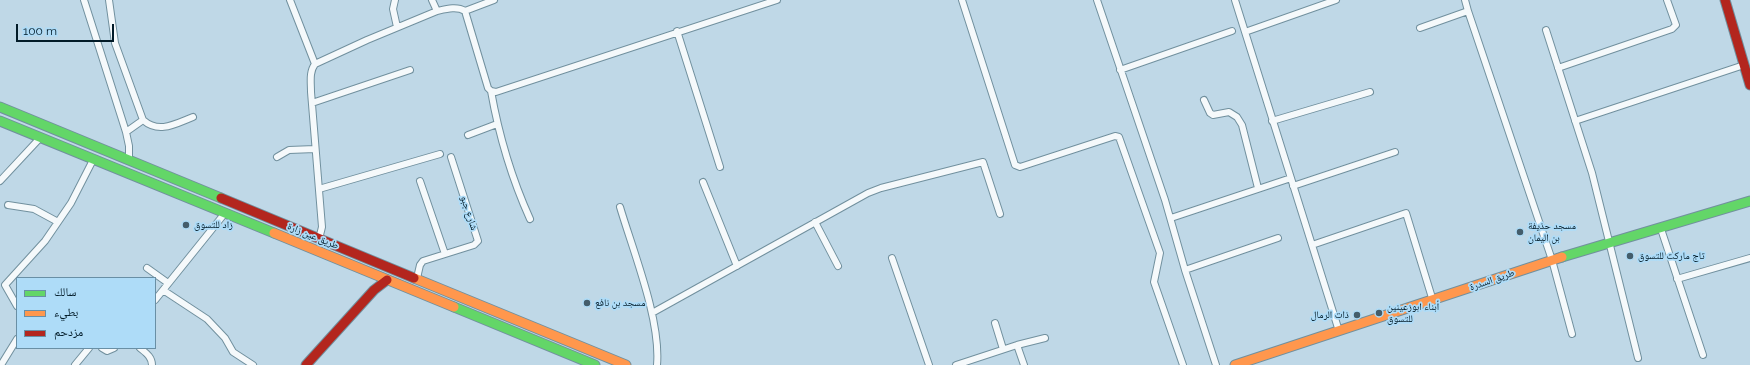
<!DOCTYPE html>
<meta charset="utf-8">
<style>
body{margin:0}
#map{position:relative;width:1750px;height:365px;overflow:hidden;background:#bfd8e7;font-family:Raleway,"Noto Naskh Arabic",sans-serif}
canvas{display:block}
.legend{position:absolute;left:16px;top:277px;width:140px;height:72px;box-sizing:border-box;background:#aedcf8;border:1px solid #698fa5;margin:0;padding:5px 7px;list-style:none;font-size:12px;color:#021b28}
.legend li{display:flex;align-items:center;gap:8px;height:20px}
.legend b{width:20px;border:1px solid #698fa5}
.scale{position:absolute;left:16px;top:24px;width:98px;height:18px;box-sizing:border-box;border:2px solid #021b28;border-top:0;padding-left:5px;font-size:12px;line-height:14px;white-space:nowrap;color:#021b28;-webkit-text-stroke:3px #aedcf8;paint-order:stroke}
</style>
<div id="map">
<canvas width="1750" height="365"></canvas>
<ul class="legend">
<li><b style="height:5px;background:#63d668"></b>سالك</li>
<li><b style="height:5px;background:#ff974d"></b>بطيء</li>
<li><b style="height:5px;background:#b3261e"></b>مزدحم</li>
</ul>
<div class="scale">100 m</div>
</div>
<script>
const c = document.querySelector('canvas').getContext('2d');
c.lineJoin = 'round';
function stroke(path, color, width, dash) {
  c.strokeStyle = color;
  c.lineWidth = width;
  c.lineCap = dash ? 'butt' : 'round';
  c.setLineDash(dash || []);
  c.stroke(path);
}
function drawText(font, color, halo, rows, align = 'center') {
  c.font = font + ' Raleway,"Noto Naskh Arabic",sans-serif';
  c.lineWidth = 3.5;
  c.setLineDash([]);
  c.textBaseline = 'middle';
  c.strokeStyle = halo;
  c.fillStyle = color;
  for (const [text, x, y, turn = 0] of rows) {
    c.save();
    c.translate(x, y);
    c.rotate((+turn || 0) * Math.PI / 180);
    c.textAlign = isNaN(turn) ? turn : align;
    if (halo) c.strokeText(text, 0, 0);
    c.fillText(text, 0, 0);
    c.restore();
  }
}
const street = new Path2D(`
 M84,0L126,132L129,146V161
 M109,0L115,43L143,120C159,134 175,124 193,117
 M290,0L315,64
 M395,0L393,9L397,27
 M432,0L437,11
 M962,0L1015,165L1020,167L1115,136L1119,137L1160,253L1154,282L1183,365
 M1097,0L1165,200L1185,270L1216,365
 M1235,0L1339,331
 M1465,0L1468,11
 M465,11L488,88L491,91C499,136 511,177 530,219
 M1420,28L1468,11L1552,260L1572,334
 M1546,30L1592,173L1638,358
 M677,31L720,167
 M1245,32L1336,0
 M1558,68L1672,29L1676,25L1667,0
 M1120,70L1232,31
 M491,91L496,92L777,0
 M1204,100L1210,113L1213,115L1229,112L1237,117L1242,125L1258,188
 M312,103L410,70
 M1272,121L1370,92
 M1575,121L1744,65
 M126,132L143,120
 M468,135L497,124
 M277,157L289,150L315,149
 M0,181L40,138
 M420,181L445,254
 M703,182L737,266
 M1293,186L1395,152
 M319,189L440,154
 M8,205L34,209L58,222
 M620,207C633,251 661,320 657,365
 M1171,218L1291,178
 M815,222L838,266
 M1661,229L1703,355
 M319,239L322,227L311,92C311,82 309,72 315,64L367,40L437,11C446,9 457,6 465,11L494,0
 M1312,245L1406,213L1433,301
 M892,258L929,365
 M147,268L168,283
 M1185,270L1278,238
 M417,278L420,265L423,261L474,245L478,241L451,157
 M1677,279L1750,258
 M163,290L207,319L225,338L233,352L253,365
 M155,300L225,213
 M17,306L5,285L45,241L71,203L93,160
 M652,313L868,193L881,188L983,162L1000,214
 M995,323L1003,349
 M1017,345L1024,365
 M102,348L107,351L114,348
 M140,348C146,353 152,357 152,365
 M1,365L17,339
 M75,365L89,348
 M956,365L1017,345L1045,338`);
const fast = new Path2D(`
 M0,107L221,198
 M0,121L274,233
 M1562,257L1750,201
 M454,307L595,365`);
const slow = new Path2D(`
 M274,233L454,307
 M414,278L626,365
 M1235,365L1562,257`);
const jam = new Path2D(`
 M1725,0L1750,85
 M221,198L414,278
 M306,365L374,290L387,280`);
stroke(street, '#71909e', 8);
stroke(fast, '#71909e', 11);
stroke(slow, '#71909e', 11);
stroke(jam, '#71909e', 11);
stroke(street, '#f5f9fb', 6);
stroke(fast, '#63d668', 9);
stroke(slow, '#ff974d', 9);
stroke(jam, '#b3261e', 9);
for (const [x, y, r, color] of [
 [186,225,4,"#445d6b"],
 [1520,232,4,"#445d6b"],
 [1630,256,4,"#445d6b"],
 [587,303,4,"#445d6b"],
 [1379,313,4,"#445d6b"],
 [1357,315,4,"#445d6b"]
]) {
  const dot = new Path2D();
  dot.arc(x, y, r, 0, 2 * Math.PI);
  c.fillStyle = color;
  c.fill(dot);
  stroke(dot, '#aedcf8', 1.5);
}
drawText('10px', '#021b28', '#aedcf8', [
 ["شارع جبو",469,213,72],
 ["طريق عين زارة",313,236,22],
 ["طريق السدرة",1492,280,-19]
]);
drawText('10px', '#021b28', '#aedcf8', [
 ["زاد للتسوق",194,225],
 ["مسجد حذيفة",1528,226],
 ["بن اليمان",1528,238],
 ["تاج ماركت للتسوق",1638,256],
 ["مسجد بن نافع",595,303],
 ["أبناء ابوزعينين",1387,307],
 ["للتسوق",1387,319],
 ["ذات الرمال",1349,315,"right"]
], 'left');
</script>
